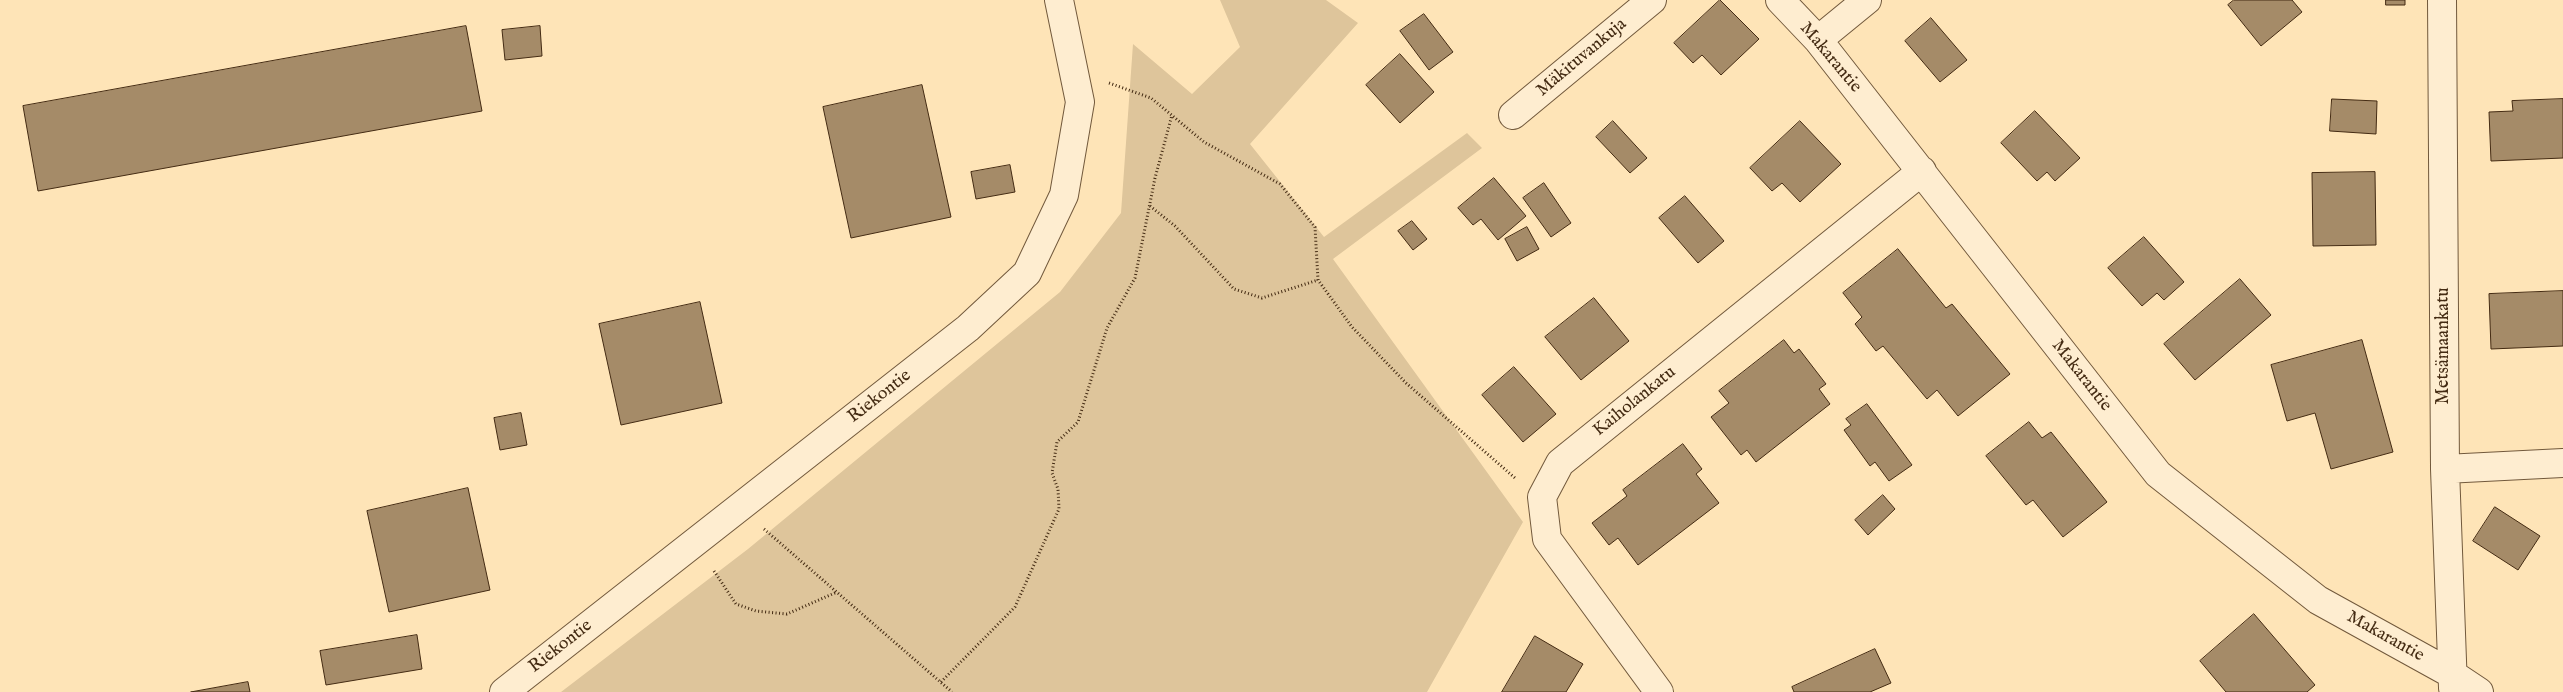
<!DOCTYPE html>
<meta charset="utf-8">
<style>
body{margin:0}
canvas{display:block;background:#fee4b7}
</style>
<canvas width="2563" height="692"></canvas>
<script>
const c = document.querySelector('canvas').getContext('2d');
c.lineJoin = 'round';
function paint(path, color) {
  c.fillStyle = color;
  c.fill(path, 'evenodd');
}
function stroke(path, color, width, dash) {
  c.strokeStyle = color;
  c.lineWidth = width;
  c.lineCap = dash ? 'butt' : 'round';
  c.setLineDash(dash || []);
  c.stroke(path);
}
function drawText(font, color, halo, rows, align = 'center') {
  c.font = font + ' "IM FELL English",serif';
  c.lineWidth = 5;
  c.setLineDash([]);
  c.textBaseline = 'middle';
  c.strokeStyle = halo;
  c.fillStyle = color;
  for (const [text, x, y, turn = 0] of rows) {
    c.save();
    c.translate(x, y);
    c.rotate((+turn || 0) * Math.PI / 180);
    c.textAlign = isNaN(turn) ? turn : align;
    if (halo) c.strokeText(text, 0, 0);
    c.fillText(text, 0, 0);
    c.restore();
  }
}
paint(new Path2D(`
 M1220,0H1326L1358,23L1250,144L1324,237L1467,133L1482,148L1333,259L1523,522L1427,692H561L748,549L1060,292L1121,213L1133,44L1192,94L1240,47Z`), '#dec59b');
const building = new Path2D(`
 M1720,0L1759,39L1721,75L1702,55L1693,63L1674,43Z
 M2234,0H2292L2302,12L2261,46L2228,5Z
 M2386,0H2405V5H2386Z
 M1424,14L1453,52L1429,70L1400,31Z
 M1931,18L1967,60L1940,82L1905,41Z
 M466,26L482,111L38,191L23,106Z
 M540,26L542,56L505,60L502,30Z
 M1400,54L1434,92L1400,123L1366,85Z
 M922,85L951,217L851,238L823,107Z
 M2332,99L2377,101L2376,134L2330,131Z
 M2563,99V158L2491,161L2489,112L2513,111L2512,101Z
 M2035,111L2080,158L2055,181L2047,172L2037,181L2001,143Z
 M1613,121L1647,158L1630,173L1596,137Z
 M1800,121L1841,164L1800,202L1782,183L1772,191L1750,168Z
 M1010,165L1015,192L976,199L971,172Z
 M2375,172L2376,245L2313,246L2312,173Z
 M1494,178L1526,216L1498,240L1481,219L1473,225L1458,208Z
 M1544,183L1571,223L1551,237L1523,198Z
 M1685,196L1724,241L1698,263L1659,218Z
 M1412,221L1427,239L1413,250L1398,231Z
 M1527,227L1539,249L1517,261L1505,239Z
 M2144,237L2184,282L2164,300L2157,293L2142,306L2108,268Z
 M1898,249L1946,308L1952,304L2010,374L1958,416L1937,390L1927,399L1883,346L1876,351L1855,324L1862,317L1843,293Z
 M2240,279L2271,315L2195,380L2164,344Z
 M2563,291V346L2491,349L2489,294Z
 M1594,298L1629,341L1581,380L1545,337Z
 M700,302L722,403L621,425L599,324Z
 M1784,340L1794,353L1799,349L1826,384L1819,389L1830,404L1756,462L1747,450L1741,455L1711,417L1729,403L1719,391Z
 M2362,340L2393,452L2331,469L2315,413L2287,421L2271,365Z
 M1514,367L1556,414L1523,442L1482,395Z
 M1867,404L1912,465L1889,481L1875,462L1870,466L1844,430L1851,425L1846,419Z
 M521,413L527,445L500,450L494,418Z
 M2029,422L2042,438L2051,432L2107,502L2063,537L2033,500L2026,505L1986,456Z
 M1683,444L1702,469L1696,474L1719,503L1638,565L1618,538L1609,545L1592,523L1627,496L1623,490Z
 M468,488L490,590L389,612L367,511Z
 M1883,495L1895,509L1868,535L1855,520Z
 M2495,507L2540,536L2518,570L2473,541Z
 M2254,614L2315,685L2307,692H2226L2200,661Z
 M417,635L422,669L326,685L320,651Z
 M1535,636L1583,664L1566,692H1502Z
 M1875,649L1891,683L1870,692H1794L1792,687Z
 M248,682L250,692H191Z`);
paint(building, '#a58b68');
stroke(building, '#442b13', 1);
const minor = new Path2D(`
 M1780,0L1818,40L2158,474L2318,600L2452,674L2479,692
 M2442,0L2445,469L2453,688
 M1818,40L1867,0
 M1513,115L1652,0
 M2445,469L2563,463
 M504,692L968,328L1027,273L1064,195L1080,102L1059,0
 M1659,692L1547,539L1542,497L1560,463L1922,171`);
stroke(minor, '#72593c', 30);
stroke(new Path2D(`
 M1109,83L1151,98L1204,142L1280,184L1315,227L1318,280L1352,327L1406,383L1515,478
 M1150,206L1175,226L1234,289L1262,298L1318,280
 M764,529L952,692
 M714,571L736,604L756,611L787,614L837,592
 M941,682L1015,607L1059,509L1058,489L1052,473L1057,442L1078,422L1107,328L1135,278L1155,178L1172,115`), '#442b13', 3, [1, 2.5]);
stroke(minor, '#feedd0', 28);
drawText('18px', '#442b13', '#feedd0', [
 ["Mäkituvankuja",1582,58,-40],
 ["Makarantie",1830,58,50],
 ["Metsämaankatu",2444,346,-90],
 ["Makarantie",2081,376,52],
 ["Riekontie",880,397,-38],
 ["Kaiholankatu",1635,402,-39],
 ["Makarantie",2385,637,29],
 ["Riekontie",561,647,-38]
]);
</script>
